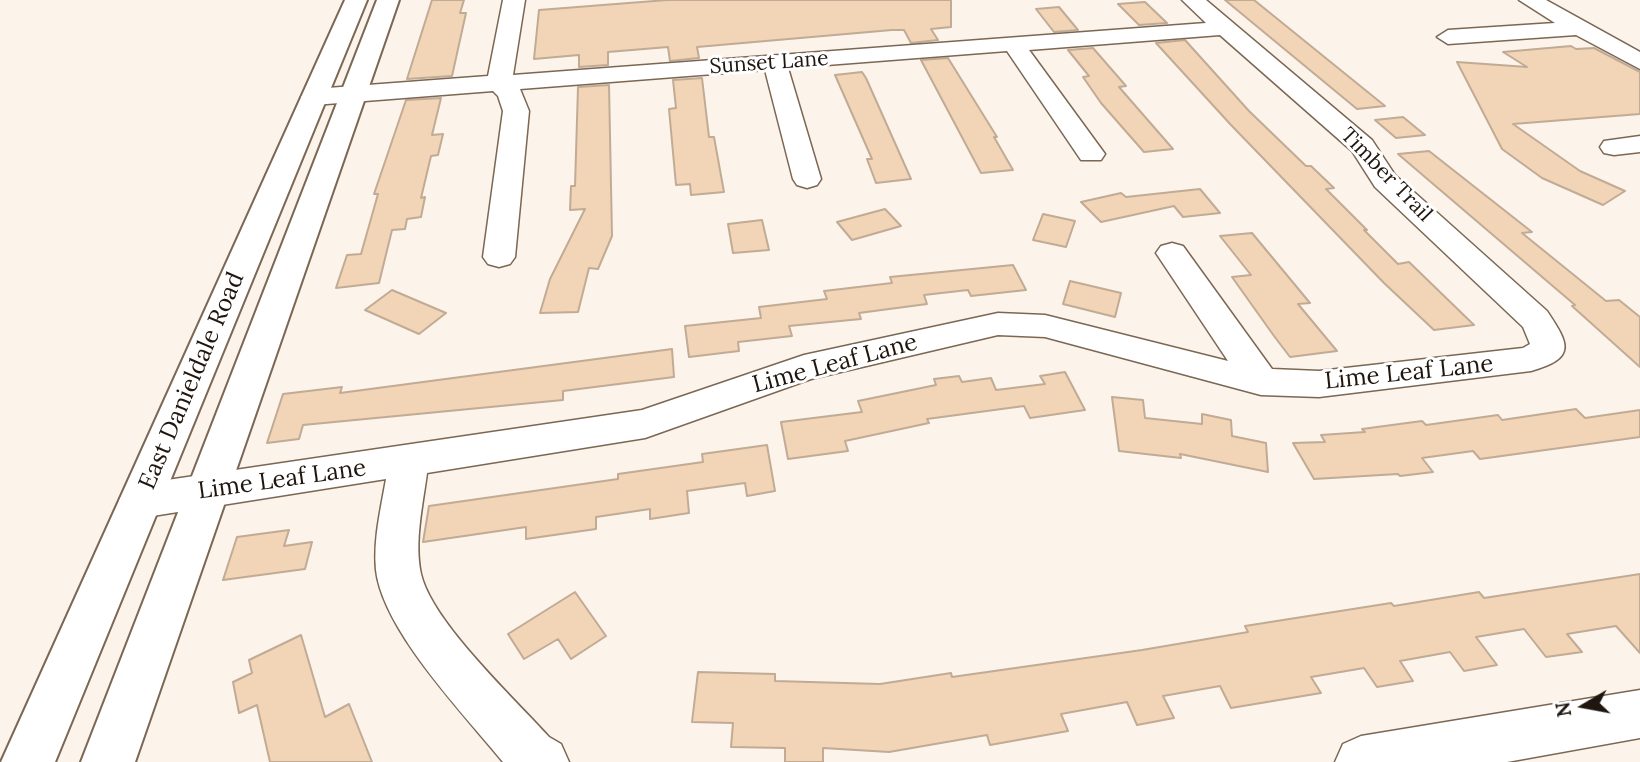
<!DOCTYPE html>
<style>
body{margin:0}
#map{position:relative;width:1640px;height:762px;overflow:hidden;background:#fcf3ea;font-family:Lora,serif}
canvas{display:block}
.north{position:absolute;left:1549px;top:671px;width:70px;height:70px;-webkit-text-stroke:5px #fff;paint-order:stroke;rotate:260deg;font-size:19px;font-weight:700;line-height:28px;text-align:center;color:#1f170f}
.north::after{content:'';display:block;margin:auto;width:24px;height:32px;background:#1f170f;clip-path:polygon(50% 0,100% 100%,50% 72%,0 100%)}
</style>
<div id="map">
<canvas width="1640" height="762"></canvas>
<div class="north">N</div>
</div>
<script>
const c = document.querySelector('canvas').getContext('2d');
c.lineJoin = 'round';
function paint(path, color) {
  c.fillStyle = color;
  c.fill(path, 'evenodd');
}
function stroke(path, color, width, dash) {
  c.strokeStyle = color;
  c.lineWidth = width;
  c.lineCap = dash ? 'butt' : 'round';
  c.setLineDash(dash || []);
  c.stroke(path);
}
function drawText(font, color, halo, rows, align = 'center') {
  c.font = font + ' Lora,serif';
  c.lineWidth = 6;
  c.setLineDash([]);
  c.textBaseline = 'middle';
  c.strokeStyle = halo;
  c.fillStyle = color;
  for (const [text, x, y, turn = 0] of rows) {
    c.save();
    c.translate(x, y);
    c.rotate((+turn || 0) * Math.PI / 180);
    c.textAlign = isNaN(turn) ? turn : align;
    if (halo) c.strokeText(text, 0, 0);
    c.fillText(text, 0, 0);
    c.restore();
  }
}
const building = new Path2D(`
 M432,0H464L460,13H466L452,76L407,79Z
 M667,0H951V27L931,29L938,40L911,43L904,30H892L697,47L699,58L670,61L668,47L608,52V65L579,67V55L534,59L539,10Z
 M1225,0H1254L1385,106L1357,109Z
 M1145,2L1167,23L1139,25L1118,4Z
 M1059,7L1078,30L1054,32L1036,9Z
 M1185,40L1249,111L1306,166H1311L1334,188L1326,189L1367,230H1364L1398,264L1409,262L1474,325L1434,330L1384,283L1231,125L1156,43Z
 M1571,46L1576,49L1594,48L1640,72V114L1513,124L1580,171L1625,191L1603,205L1542,178L1502,149L1457,62L1527,67L1503,52Z
 M1093,48L1126,86L1119,87L1173,149L1144,152L1101,103L1083,77L1089,76L1068,50Z
 M948,58L997,137H994L1013,170L981,173L921,60Z
 M862,72L866,78L911,179L876,183L867,159H872L835,75Z
 M702,78L709,137H714L724,192L691,195L690,184L676,185L669,109L676,108L673,80Z
 M609,85L612,236L598,269L589,268L578,312L540,313L550,279L585,209L570,210L571,186H575L578,87Z
 M441,98L432,135L443,134L438,155L431,156L421,198L425,197L421,217L407,219L405,229L392,230L379,283L336,288L347,255L361,254L378,194H374L406,100Z
 M1403,117L1425,135L1396,138L1375,120Z
 M1429,151L1532,232L1522,233L1606,301L1619,300L1640,317V367L1572,306L1575,305L1398,154Z
 M1200,189L1220,213L1183,217L1174,206L1101,222L1081,202L1121,193L1126,197Z
 M885,209L901,226L852,240L837,222Z
 M1043,214L1075,221L1066,247L1033,240Z
 M762,220L769,250L733,253L728,224Z
 M1252,233L1310,303L1298,304L1337,351L1290,357L1274,336L1232,277L1251,275L1220,236Z
 M1013,265L1026,290L971,296L968,290L924,295L927,304L859,313L861,319L789,326L792,336L738,342L739,351L689,357L685,326L761,318L759,307L827,299L824,291L892,283L890,277Z
 M1070,281L1121,293L1115,317L1063,304Z
 M392,290L446,313L419,334L365,310Z
 M672,349L674,377L563,391V400L303,425L299,439L267,443L283,394L342,387L340,393Z
 M1065,372L1085,410L1030,418L1024,406L927,419L929,423L845,441L848,451L788,459L781,422L862,412L858,401L936,385L934,379L959,376L962,382L991,378L996,390L1045,384L1040,376Z
 M1112,397L1143,400L1145,418L1202,424V414L1231,420L1232,436L1266,443L1268,472L1180,454L1181,458L1119,451Z
 M1576,409L1585,418L1640,410V437L1480,459L1473,451L1422,458L1433,472L1400,476L1398,474L1314,479L1293,443L1325,442L1321,435L1365,432L1362,429L1422,421L1426,425L1498,415L1502,420Z
 M767,445L775,491L747,496L745,483L687,491L689,513L650,519V509L596,517V529L526,539V527L423,542L429,506L618,479V474L703,462L702,454Z
 M289,530L284,546L312,542L305,569L223,580L237,537Z
 M1640,574V653L1616,626L1567,634L1582,652L1546,657L1524,629L1476,637L1497,665L1464,671L1450,652L1400,661L1413,681L1377,687L1364,668L1311,677L1321,693L1231,708L1220,686L1163,696L1174,718L1137,725L1127,702L1061,714L1068,731L990,745L987,735L889,752L823,748V762H785V748L731,747L733,723L692,722L698,672L775,674V681L880,684L951,673L952,677L1142,650L1248,632L1245,626L1391,603L1394,606L1479,592L1484,598Z
 M575,592L606,636L571,659L558,639L524,659L508,634Z
 M301,635L325,717L349,704L372,762H270L257,705L239,713L233,682L252,673L249,660Z`);
paint(building, '#f2d4b7');
stroke(building, '#c1ab95', 2);
const minor = new Path2D(`
 M503,0H525L513,75L1206,23L1182,0H1206L1372,140L1395,175L1547,311C1569,344 1577,358 1531,371L1319,397L1261,395L1045,337L998,335L811,379L645,438L427,473C423,504 414,542 421,574C432,622 515,699 549,737L561,744L569,762H503C465,715 383,631 376,570C373,540 381,508 386,479L140,518L125,513L119,501L125,489L140,484L642,410L804,355L998,313L1045,315L1228,361L1156,253L1161,246L1172,243L1183,246L1272,369L1319,371L1523,348L1530,344L1523,327L1375,187L1352,151L1220,35L1029,50L1105,154L1101,160H1081L1007,51L788,68L821,179L817,185L807,188L797,185L793,179L765,70L520,89L529,111L515,257L510,264L499,267L488,264L483,257L503,111L498,96L493,91L314,105L305,102L301,97L305,92L314,89L488,76Z
 M1519,0H1546L1640,52V69L1576,35L1448,44L1437,37L1448,30L1555,23Z
 M1640,136V152L1614,155L1604,153L1600,147L1604,141Z
 M1640,690V738L1507,762H1335L1343,744L1361,736Z`);
const major = new Path2D(`
 M345,0H367L55,762H1Z
 M377,0H399L135,762H81Z`);
stroke(minor, '#7b6753', 3);
stroke(major, '#7b6753', 4);
paint(minor, '#fff');
paint(major, '#fff');
drawText('21px', '#1f170f', '#fff', [
 ["Sunset Lane",769,63,-4],
 ["Timber Trail",1386,175,46]
]);
drawText('24px', '#1f170f', '#fff', [
 ["Lime Leaf Lane",835,364,-15],
 ["Lime Leaf Lane",1409,373,-6],
 ["East Danieldale Road",192,381,-67],
 ["Lime Leaf Lane",282,480,-8]
]);
</script>
